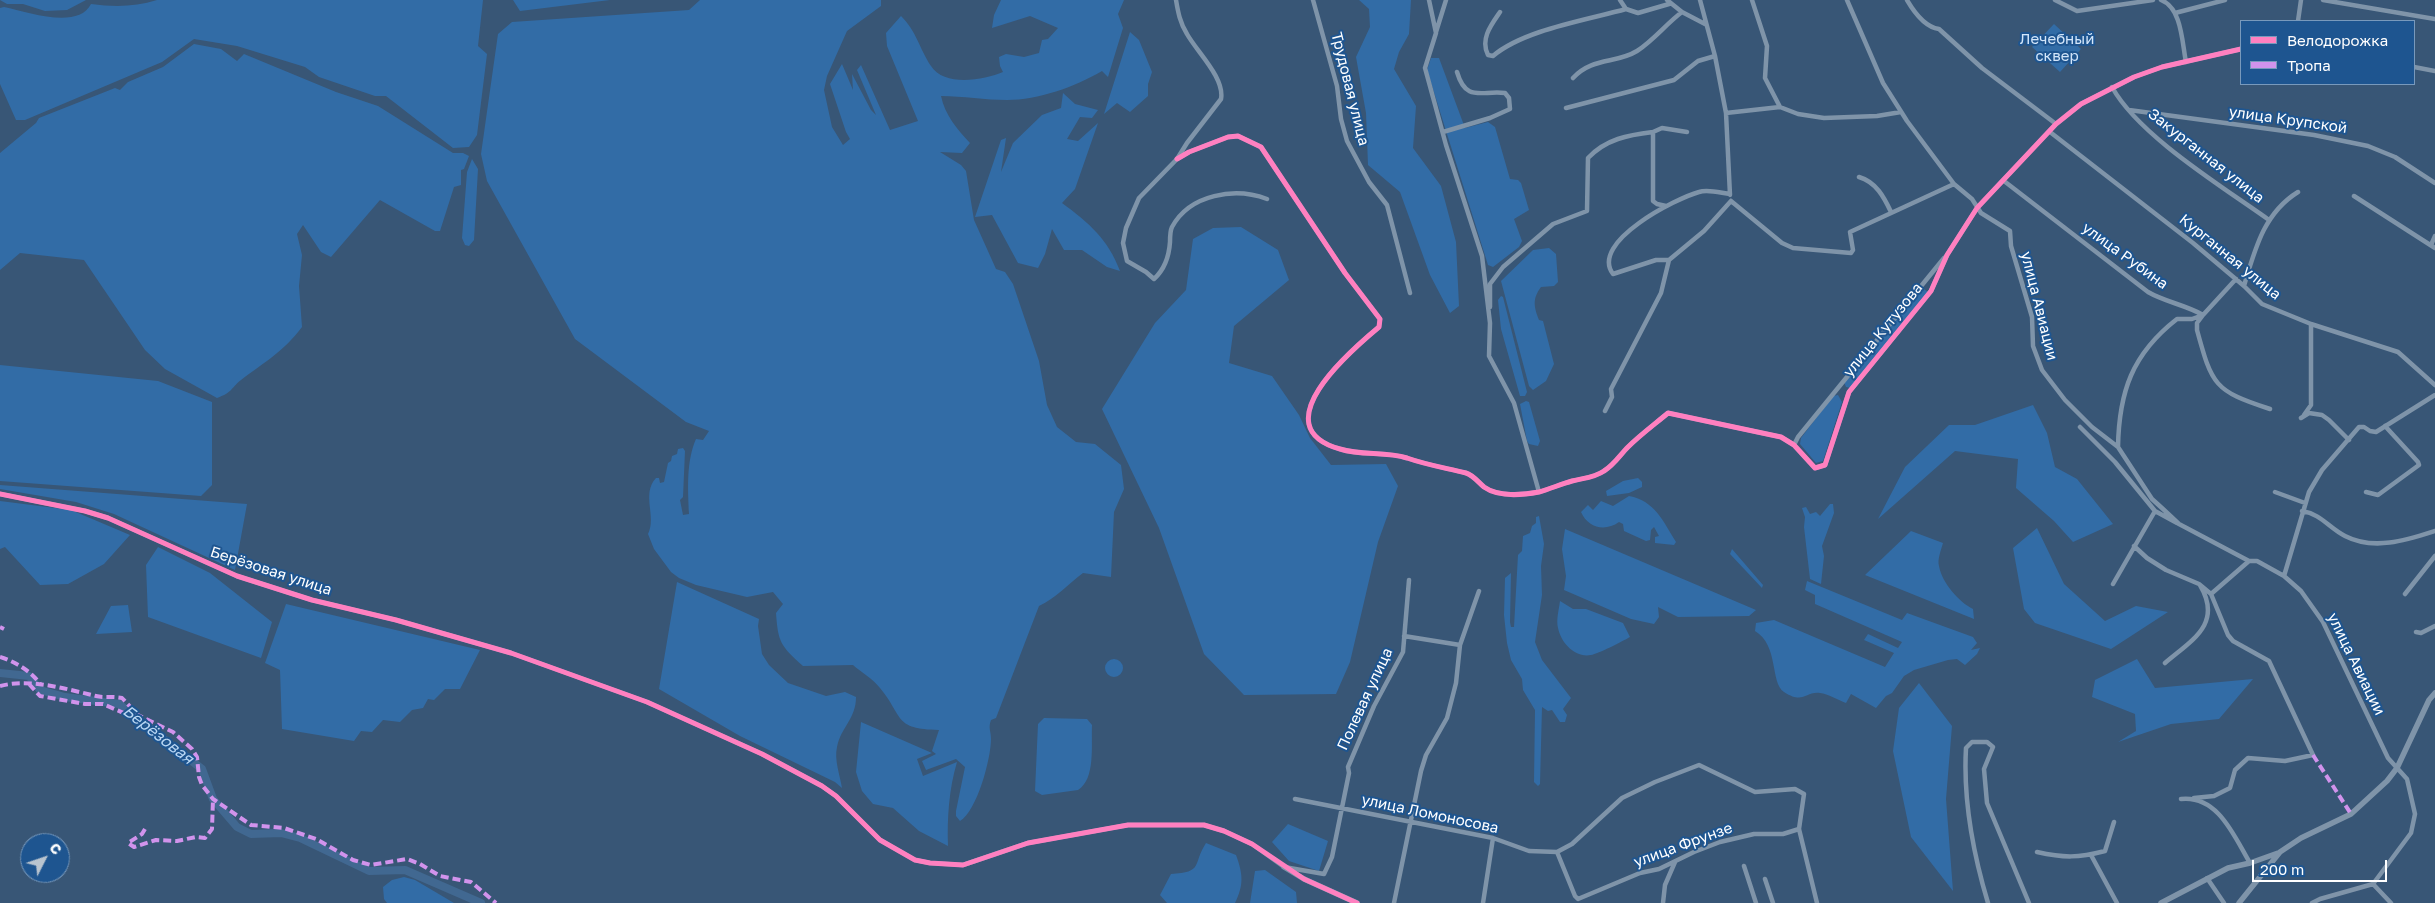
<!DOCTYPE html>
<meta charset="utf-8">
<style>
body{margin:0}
#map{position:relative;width:2435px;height:903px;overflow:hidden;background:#385676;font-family:"Golos Text",sans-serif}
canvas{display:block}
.legend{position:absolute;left:2240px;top:20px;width:175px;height:65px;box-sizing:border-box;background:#1e5590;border:1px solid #7899bc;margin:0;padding:6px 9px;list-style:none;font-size:15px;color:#fff}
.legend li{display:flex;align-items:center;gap:10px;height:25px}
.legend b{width:25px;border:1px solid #7899bc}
.north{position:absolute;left:20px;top:833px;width:50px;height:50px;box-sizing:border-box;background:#1e5590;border:1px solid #7899bc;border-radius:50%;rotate:49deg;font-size:14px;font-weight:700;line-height:20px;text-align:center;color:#fff}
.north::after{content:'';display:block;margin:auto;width:18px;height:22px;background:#b9c4cf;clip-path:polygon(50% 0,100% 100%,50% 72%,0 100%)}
.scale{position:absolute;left:2252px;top:860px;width:135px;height:22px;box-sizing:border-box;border:2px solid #fff;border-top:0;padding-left:6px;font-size:15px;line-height:18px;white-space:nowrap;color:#fff;-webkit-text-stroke:4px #1e5590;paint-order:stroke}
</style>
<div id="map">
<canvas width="2435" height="903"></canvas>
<ul class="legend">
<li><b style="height:6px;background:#ff80c0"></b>Велодорожка</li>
<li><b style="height:6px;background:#d193ec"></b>Тропа</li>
</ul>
<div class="north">С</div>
<div class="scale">200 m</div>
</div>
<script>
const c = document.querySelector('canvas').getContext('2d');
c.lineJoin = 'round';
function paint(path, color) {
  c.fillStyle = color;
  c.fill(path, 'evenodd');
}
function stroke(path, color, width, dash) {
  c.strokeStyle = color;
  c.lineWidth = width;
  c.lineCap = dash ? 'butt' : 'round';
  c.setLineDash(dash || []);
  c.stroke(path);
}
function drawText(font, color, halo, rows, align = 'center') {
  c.font = font + ' "Golos Text",sans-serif';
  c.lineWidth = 4;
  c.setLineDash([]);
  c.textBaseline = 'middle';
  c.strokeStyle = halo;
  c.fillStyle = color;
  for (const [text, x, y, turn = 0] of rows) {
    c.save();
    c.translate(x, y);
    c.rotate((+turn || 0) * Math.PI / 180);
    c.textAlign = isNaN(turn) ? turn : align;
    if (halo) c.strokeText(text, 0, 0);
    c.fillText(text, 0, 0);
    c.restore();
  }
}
paint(new Path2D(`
 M0,0H86L67,10L45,11L23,4H7Z
 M157,0H483L478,46L487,54L477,135L469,147L453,148L386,96H375L319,77L305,67L237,46L194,39L162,62L25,120H16L0,84V8L4,7C28,12 78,30 91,4C114,7 135,7 157,0Z
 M513,0H610L520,11Z
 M700,0H881V6L847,31L827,76L824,90L832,127L843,145L850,139L846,132L830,84L842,64L853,90L852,74L871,110L876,115L857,70L861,65L890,130L918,121L887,46L886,33L901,16C917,32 919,48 931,66C944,87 984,80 1003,72L1000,66L999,57L1006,54L1024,57L1039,53L1042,40L1048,39L1058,28L1030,16L992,28L994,15L1001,0H1124L1118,14L1123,28L1108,77L1102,71C1075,87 1038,100 1007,100C985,100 963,96 941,96C945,115 957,129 970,143L962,153L940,152L961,165L966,171L974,220L996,269L1005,272L1013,284L1039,361L1047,405L1057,427L1076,442L1095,444L1121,465L1124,489L1114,512L1111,577L1083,573C1068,584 1056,598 1039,606L996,718L991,720C988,728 991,731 991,739C991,759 977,811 960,821L956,816V811L965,767L956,759L926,770L922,761L936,754L932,751L939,730C893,729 904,717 880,688C873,679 861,672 853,665L803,666C781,646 778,643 776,613L783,604L773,592L747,597L696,585L679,578L671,572L654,549L648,534C657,517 641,494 656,478H659L660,483L664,482L668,463L671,461L672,456L677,454L678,449L683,448L685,451L683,497L680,500L683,515L689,514C688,489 686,462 696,439L703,440L709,431L686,422L575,339L487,181L481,154L498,34L512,22L689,10Z
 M1359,0H1411L1409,34L1399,52L1394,69L1416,106L1413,148L1441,186L1456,242L1459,306L1450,313L1430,275L1400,192L1368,165L1366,113L1356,57L1370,27L1369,9Z
 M2054,24L2081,49L2060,72L2032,47Z
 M1130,32L1139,40L1152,72L1148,84V96L1130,112L1117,103L1104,114Z
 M194,44L221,49L237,61L244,54L336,92L378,106L453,153H463L469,156L464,169L461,170V185L454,187L440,231H435L380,200L331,257L321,252L303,225L297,234L302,255L299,286L302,327C283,352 266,361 241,380C230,389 233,392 217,398L165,369L145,350L84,260L20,253L0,270V153L36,123L39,118L115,88L120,90L128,82L163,67Z
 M1431,58H1439L1465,128L1488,122L1495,127L1510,179L1518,180L1521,183L1529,210L1514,219L1522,241L1519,247L1493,267L1488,265L1427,70Z
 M1063,93L1075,104L1098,110L1092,118L1080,117L1067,139L1078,141L1098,123L1075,189L1062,203C1089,223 1108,239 1120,271L1107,267L1082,250H1064L1052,229L1045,254L1038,268L1018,263L992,215L975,217L1001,140L1006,138L1001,172L1013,143L1042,115L1061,108Z
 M472,159L478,169L474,240L469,246L465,245L462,238L467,172Z
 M1241,227L1278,250L1289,280L1234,326L1229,363L1272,376L1299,415L1310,438L1331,465L1386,464L1398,486L1378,542L1350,662L1336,694L1244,695L1204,654L1159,528L1102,409L1155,323L1186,290L1193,239L1213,228Z
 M1549,248L1556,254L1558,282L1554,286L1541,287C1532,299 1534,307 1539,320L1543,321L1554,364L1546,381L1533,390L1529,386L1501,281L1533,250Z
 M1921,287L1928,292L1851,388L1846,387L1844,382Z
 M1501,296L1503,297L1527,392L1525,396H1520L1501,329L1498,300Z
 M0,365L158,381L212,402V485L201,496L0,481Z
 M1838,395L1842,402L1823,461L1816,463L1800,444L1801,438L1833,396Z
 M1526,401L1529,402L1540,441L1538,446L1529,444L1527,441L1520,404Z
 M2033,405L2047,433L2055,467L2077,479L2113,524L2073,542L2054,521L2016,488L2018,459L1955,451L1878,519L1905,467L1949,425H1975Z
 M1638,478L1642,482V487L1629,493L1607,496L1606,491L1623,481Z
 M0,485L247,504L235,570L114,514L76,502L0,489Z
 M1629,496C1655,501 1663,521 1676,542L1674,545L1655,543V537L1659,536L1654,527L1651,530L1650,540L1646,541L1624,531L1623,524L1619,522C1605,532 1588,528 1581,512L1588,505L1593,510L1601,501L1613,506Z
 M0,501L71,510L130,535L104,564L68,584L40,585L5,547L0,549Z
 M1830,504H1833L1834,513L1822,546L1824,556L1821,584L1810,579L1804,527L1805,517L1802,508L1806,507L1810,514L1816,512L1820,516Z
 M1539,516L1544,544L1541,566L1542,595L1535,642L1542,660L1571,698L1563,709L1567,715L1565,722H1560L1552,710L1548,711L1542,707L1540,784L1538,786L1534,782L1535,710L1523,690L1522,679L1511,660L1507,643L1504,615L1505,578L1511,573L1510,622L1511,627H1514L1518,555L1522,551L1523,536L1530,533L1532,526L1536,523V517Z
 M2037,528L2064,584L2105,621L2136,606L2168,612L2111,649L2035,623L2024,609L2013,548Z
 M1565,529L1756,610L1749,616L1678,617L1658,607L1659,617L1654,624L1631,619L1564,590L1566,576L1562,549Z
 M1911,531L1943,543C1941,550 1937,560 1939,566C1942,583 1959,602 1973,609L1974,619L1865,575Z
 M158,547L210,573L272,622L261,658L148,617L146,565Z
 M1732,549L1763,585L1762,588L1730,554Z
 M1807,581L1902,620L1907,613L1973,637L1977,643L1971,650L1980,648L1977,654L1965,665L1957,659L1948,660L1914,670L1904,676L1892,693L1886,696L1876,708L1851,694L1846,703C1838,700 1828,694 1820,693C1805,691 1804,705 1784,692C1770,683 1779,645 1755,631L1756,623L1774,620L1885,667L1894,653L1864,640L1868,634L1898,648L1902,642L1815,604V595L1805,590Z
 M677,582L759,619L758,626L762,654L769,665L788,683L826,696L845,692L856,697C856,719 841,727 837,747C834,760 840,775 842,788L835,782L740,736L659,689Z
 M1560,601L1573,609H1586L1623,623L1630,637C1623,641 1598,654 1591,655C1575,658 1561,643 1558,628C1556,620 1559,609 1560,601Z
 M286,604L480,650L460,689H445L434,700L428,699L423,708L412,710L400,722L383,720L372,732L361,731L354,741L282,729L280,670L265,663Z
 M128,605L132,632L96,634L111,606Z
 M2137,659L2155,688L2253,679L2219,719L2171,724L2118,742L2136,731L2135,714L2092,697L2095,680Z
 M1105 668a9 9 0 1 1 18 0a9 9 0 1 1-18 0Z
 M1919,683L1952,726L1946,799L1953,891L1911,837L1893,751L1899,708Z
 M1044,718L1087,719L1092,725C1091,744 1096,779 1078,790L1042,795L1035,791L1038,724Z
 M861,722L932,753L917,759L923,776L957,762C949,789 947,818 948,846L919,831L893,808L873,804L862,791L856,772Z
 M1288,824L1328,841L1319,871L1289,861L1272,842Z
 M1206,843L1236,855C1243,874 1244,885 1235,903H1167L1160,895L1171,874C1204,872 1192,865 1206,843Z
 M1265,870L1296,892L1297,903H1250L1255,871Z
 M404,877L415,880L454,903H387L384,899L383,887L392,880Z`), '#326ca6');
stroke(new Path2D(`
 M0,673L29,676L40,690L65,697L119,704L202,769L213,799L237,827L251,834L281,833L300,838L369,871L405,870L481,903`), '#416891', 8);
stroke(new Path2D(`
 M1176,0C1178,12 1180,23 1187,34C1197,52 1225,78 1221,99L1187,143L1177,159L1139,198L1126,228L1123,243L1127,261L1146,272L1154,279C1165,269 1169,257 1170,242C1170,237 1170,231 1172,227C1190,194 1235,187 1267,199
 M1313,0L1337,86L1341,119L1347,141L1369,182L1387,205L1410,293
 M1429,0L1436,33L1425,68L1446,145L1482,256L1490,323L1489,356L1514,403L1539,492
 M1620,0L1626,9L1638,13L1669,4
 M1667,0L1682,12L1705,24
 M1700,0L1715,56L1726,113L1730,195
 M1752,0L1767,46L1765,78L1780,107
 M1847,0L1883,83L1907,121L1954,184L1972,199L1981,213L2010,231L2011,246L2032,317L2033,346L2042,370L2065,400L2092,427L2118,447L2152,499L2163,509L2179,524L2249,561H2257L2284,576L2301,591L2323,622L2388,758L2407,779L2415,814L2411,833L2373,884L2320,899L2312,903
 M1907,0C1914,12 1925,27 1939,29L1982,68L2056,124
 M2055,0L2077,11L2153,0
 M2161,0C2182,8 2182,43 2186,62
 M2323,0L2435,19
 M1500,12C1491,25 1480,39 1488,55L1493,56C1523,30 1587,20 1626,9
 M2175,13L2225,0
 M2298,21L2301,0
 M1436,32L1446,0
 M2414,67L2435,71
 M1573,78C1592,57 1616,64 1637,51C1654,40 1666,24 1682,12
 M2112,87C2139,136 2223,187 2269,220
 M1566,108L1674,80L1698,61L1715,56
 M2129,110L2314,135L2368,146L2395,157L2435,183
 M1726,113L1780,107L1798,114L1824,118L1877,116L1901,112
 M1443,132L1490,118L1510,109L1509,98L1505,93C1482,90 1466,103 1457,72
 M1653,132L1662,128L1687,132
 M2050,132L2193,243L2244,286L2262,304L2311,324L2398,352L2435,385
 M1177,159L1189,152L1228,137L1238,136L1261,147L1345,273L1380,319L1379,327C1349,352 1262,427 1340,449C1362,456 1385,451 1407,458C1427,465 1446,468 1466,473C1473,475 1478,482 1484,487C1498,497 1523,495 1539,492C1550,489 1561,484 1572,481C1583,478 1594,478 1604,471C1614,465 1620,455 1628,447C1640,435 1655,424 1668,413L1781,437L1794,445L1815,468L1825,465L1849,392L1931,291L1947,255L1977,208L2056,124L2081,104L2134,77L2162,67L2241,49
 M1859,177C1876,182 1884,197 1891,212
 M2004,181L2148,292C2165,302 2186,305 2203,315L2197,323V330C2212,385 2214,391 2270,409
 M1730,194C1721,193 1708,189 1699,192C1677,198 1589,242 1613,274L1656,260H1669L1704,231L1731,201
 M2354,196L2435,248
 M1731,201L1782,243L1793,248L1851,253L1853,250L1850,232L1954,184
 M2431,245L2435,236
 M2244,286C2255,249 2264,213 2298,192
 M1490,307V284L1503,267L1553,224L1587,211L1588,158C1606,139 1628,135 1653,132V201L1657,204L1666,206
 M1605,411L1612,397L1611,389L1661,293L1669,260
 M2304,415L2311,405V324
 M2301,418L2309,413L2322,415L2329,420L2349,440
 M2080,427L2115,462L2155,511L2177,523
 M1794,445L1798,437L1944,258
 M2118,447C2119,392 2132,354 2177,319H2192L2203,315L2236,279
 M2275,492L2305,503
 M2366,492L2378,495L2419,465L2418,462L2385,426
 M0,494L85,511L108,518L237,576L312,600L396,620L511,653L647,702L762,754L822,786L836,796L880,840L915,860L930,863L963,865L1028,843L1128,825H1204L1224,831L1252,844L1284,867L1324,874L1332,857L1349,773L1348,767L1374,706L1403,652L1409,580
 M2302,511C2321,514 2329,528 2345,536C2374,551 2407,540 2435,531
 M2134,546L2147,558L2166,570L2199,584L2211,594L2228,635L2233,641L2269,661L2313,755L2285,761L2248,758L2235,770L2230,788L2214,796L2194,798
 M2284,576L2309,492L2322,470L2359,427H2364L2370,431L2376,432L2435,395
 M2113,584L2155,511
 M2211,594L2249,561
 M2405,594L2435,556
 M2416,632L2421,633L2435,626
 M1404,636L1460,645
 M2165,663C2192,640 2223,624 2200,585
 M1295,799L1493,838L1529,851L1557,852L1572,844L1622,798L1655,782L1699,765L1755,792L1795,789L1804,794L1799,829L1817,903
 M2181,799C2218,795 2234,836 2250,863
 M1557,852L1575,896L1578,899L1640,873L1659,869L1694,852L1720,842L1754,834H1783L1799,829
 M2037,852C2064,858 2078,858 2105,851L2114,822
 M2091,855L2117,903
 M1744,866L1756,903
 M2207,878L2224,903
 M1765,879L1773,903
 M2373,884L2391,903
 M1394,903L1421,771L1426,755L1447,718L1456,683L1460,645L1479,591
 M1483,903L1493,838
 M1663,903L1665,885L1675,862
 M1988,903C1973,853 1963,800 1966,748L1972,742H1987L1993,747L1984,769L1987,803L2029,903`), '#7f94a9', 4.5);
stroke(new Path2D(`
 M1284,867L1304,879L1357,903
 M2161,903L2228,868L2250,863L2278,853
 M2239,903L2280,852L2301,838L2351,814L2387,781L2397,768L2429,700L2435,693`), '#7f94a9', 5.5);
stroke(new Path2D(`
 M0,627L4,629
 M0,657C16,662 31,671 41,685
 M29,684L40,696L85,704H103L126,714L138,715
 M0,686C30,678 66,689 96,696C104,698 113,696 122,698L138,715L173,732L192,749L197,757L199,777L202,785L213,799L251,825L284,828L316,839L353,860L371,865L407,859L420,864L440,876L471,882L496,903
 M2313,755L2351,814
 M145,829L142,834L128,843L134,847L156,840L177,841L196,837L205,838L212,829L213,799`), '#d193ec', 4, [8, 4]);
stroke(new Path2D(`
 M1177,159L1189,152L1228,137L1238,136L1261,147L1345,273L1380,319L1379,327C1349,352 1262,427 1340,449C1362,456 1385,451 1407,458C1427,465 1446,468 1466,473C1473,475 1478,482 1484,487C1498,497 1523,495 1539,492C1550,489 1561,484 1572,481C1583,478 1594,478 1604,471C1614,465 1620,455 1628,447C1640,435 1655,424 1668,413L1781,437L1794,445L1815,468L1825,465L1849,392L1931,291L1947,255L1977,208L2056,124L2081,104L2134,77L2162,67L2241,49
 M0,494L85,511L108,518L237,576L312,600L396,620L511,653L647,702L762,754L822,786L836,796L880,840L915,860L930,863L963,865L1028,843L1128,825H1204L1224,831L1252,844L1304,879L1357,903`), '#ff80c0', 5);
drawText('15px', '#d3e6fa', '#1e5590', [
 ["Лечебный",2057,39],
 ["сквер",2057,56]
]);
drawText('15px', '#fff', '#1e5590', [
 ["Трудовая улица",1350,89,76],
 ["улица Крупской",2288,120,8],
 ["Закурганная улица",2206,156,38],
 ["улица Рубина",2125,256,36],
 ["Курганная улица",2230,257,39],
 ["улица Авиации",2039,306,76],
 ["улица Кутузова",1883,330,-51],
 ["Берёзовая улица",271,571,18],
 ["улица Авиации",2356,664,64],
 ["Полевая улица",1365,699,-65],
 ["улица Ломоносова",1430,814,12],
 ["улица Фрунзе",1683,845,-20]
]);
drawText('italic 16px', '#b9d7f4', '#1e5590', [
 ["Берёзовая",158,735,38]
]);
</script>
